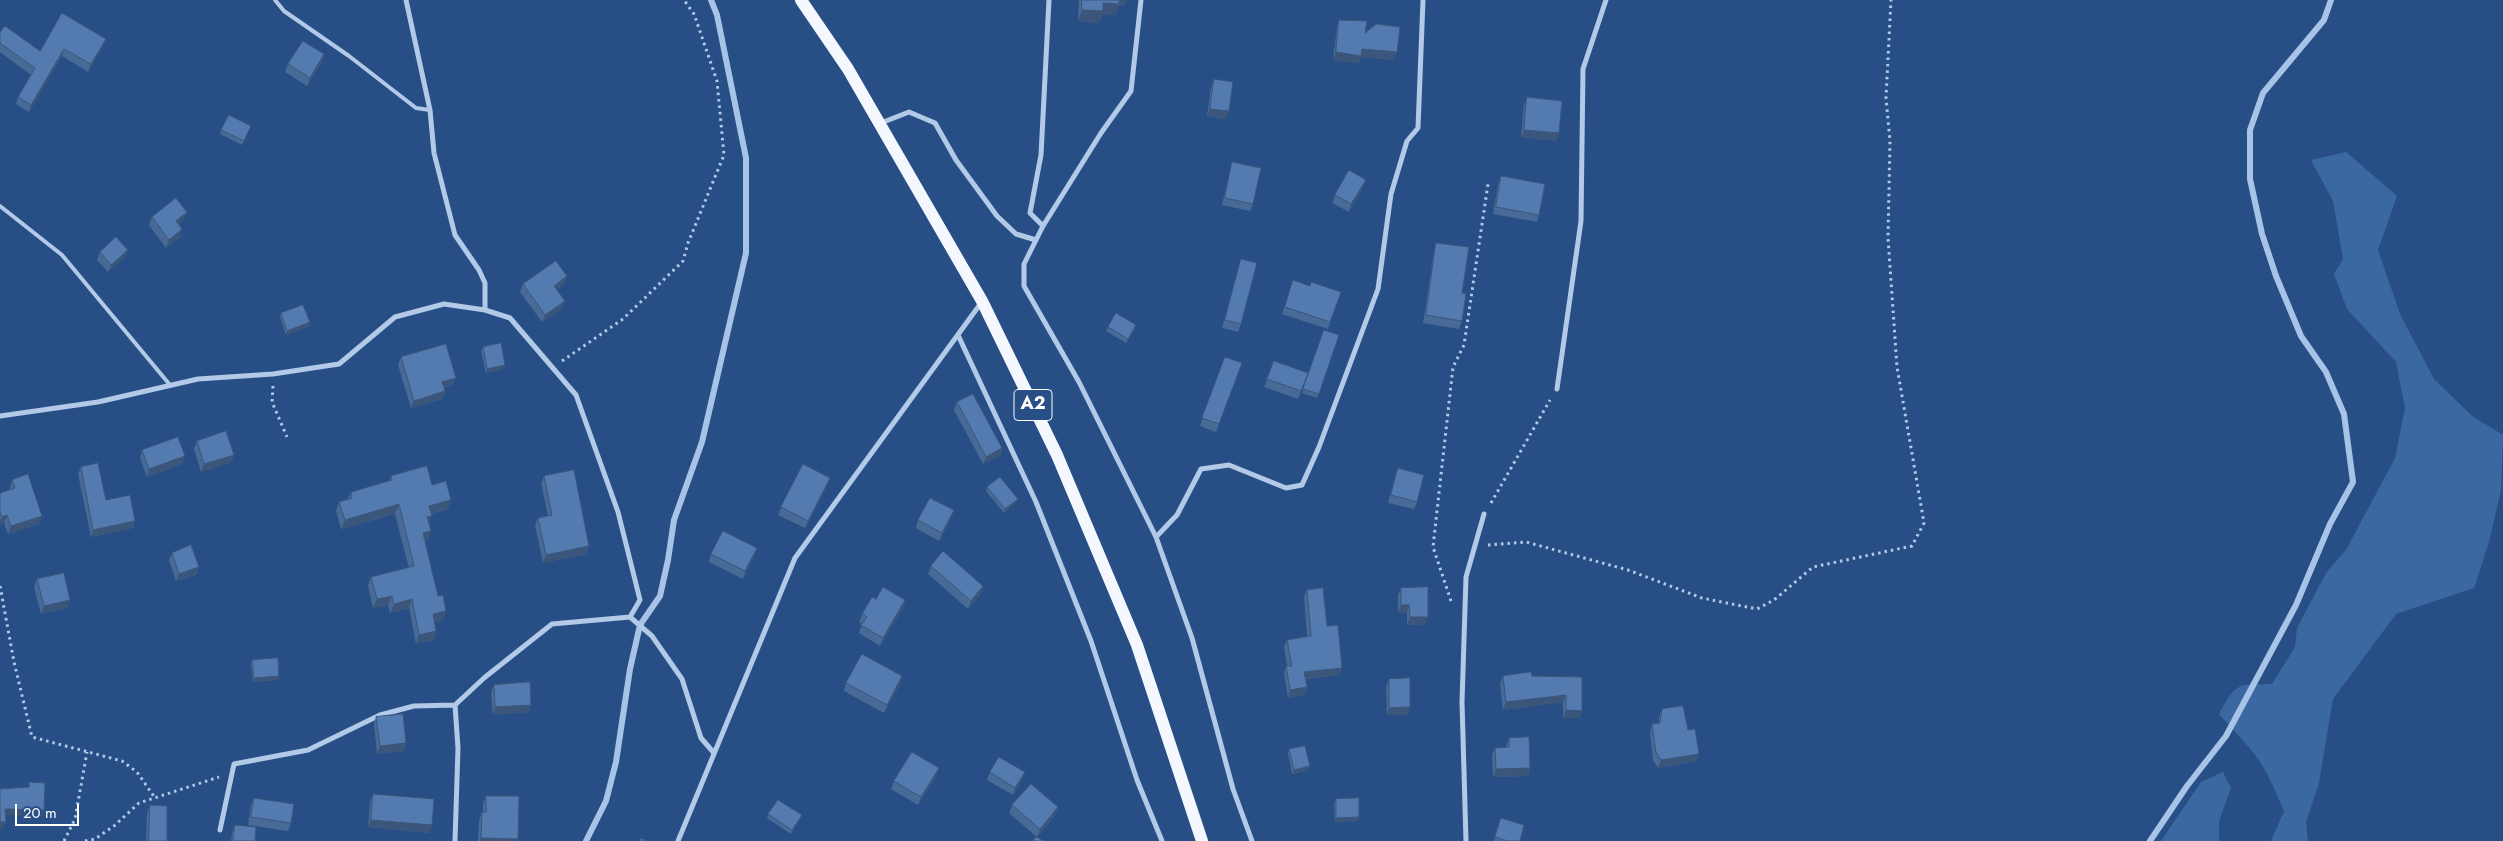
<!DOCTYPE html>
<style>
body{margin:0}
#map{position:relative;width:2503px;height:841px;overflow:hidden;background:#284f85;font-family:Jost,sans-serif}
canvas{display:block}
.scale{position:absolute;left:15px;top:804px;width:64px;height:22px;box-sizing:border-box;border:2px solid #fff;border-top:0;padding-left:6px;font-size:15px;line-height:18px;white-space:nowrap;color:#fff;-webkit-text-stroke:4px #284f85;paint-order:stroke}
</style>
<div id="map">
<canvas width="2503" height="841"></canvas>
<div class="scale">20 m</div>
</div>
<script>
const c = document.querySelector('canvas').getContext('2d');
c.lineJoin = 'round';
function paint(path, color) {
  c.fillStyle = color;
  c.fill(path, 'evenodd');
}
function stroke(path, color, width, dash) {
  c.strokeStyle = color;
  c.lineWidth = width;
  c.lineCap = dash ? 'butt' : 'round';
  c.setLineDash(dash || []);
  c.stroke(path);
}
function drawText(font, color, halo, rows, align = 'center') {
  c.font = font + ' Jost,sans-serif';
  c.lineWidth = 5;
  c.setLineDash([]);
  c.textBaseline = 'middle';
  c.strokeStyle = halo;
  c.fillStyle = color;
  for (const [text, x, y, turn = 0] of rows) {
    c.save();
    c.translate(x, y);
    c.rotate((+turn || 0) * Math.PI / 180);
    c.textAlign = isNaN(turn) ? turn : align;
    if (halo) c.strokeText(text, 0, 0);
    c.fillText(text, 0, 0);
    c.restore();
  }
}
paint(new Path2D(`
 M2346,152L2397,196L2378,250L2400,314L2434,379L2472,416L2503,435L2501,490L2489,542L2474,588L2396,614L2333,699L2319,783L2306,822L2308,841H2271L2284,811C2277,796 2271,779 2262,765C2250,746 2233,731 2219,714C2237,681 2237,685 2272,684L2295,647L2297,628L2326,573L2346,550L2395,458L2405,408L2396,362L2347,309L2334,274L2343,259L2333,201L2311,160Z
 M2223,772L2231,788L2219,821V841H2161L2201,782Z`), '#3c68a2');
stroke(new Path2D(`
 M586,841L606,801L616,762L630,669L640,625L660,596L668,560L674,520L702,442L746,253V158L717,15L711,0
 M2150,841L2187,786L2226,736L2296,605L2330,524L2353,482L2344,414L2326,372L2301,336L2276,276L2262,234L2250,179V130L2263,93L2324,20L2331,0`), '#a7c4e8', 6);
stroke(new Path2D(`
 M562,361L623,319L683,261L688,243L724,155L717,81L694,14L684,0
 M273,386L272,402L287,437
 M1491,503L1550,400
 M1488,545L1526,542L1628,570L1702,598L1757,609L1774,600L1813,567L1912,546L1924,523L1897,367L1888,238L1890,141L1886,98L1891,0
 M0,586L14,662L32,737L122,761L137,772L155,798
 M1451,601L1433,547L1453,367L1464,345L1488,184
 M64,841L75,819L87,752
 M85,841L95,839L114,826L139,803L219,777`), '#b2c9e8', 3, [2.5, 4]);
stroke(new Path2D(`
 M275,0L284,11L349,56L416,108L430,110
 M0,206L62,255L170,385`), '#b2c9e8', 4);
stroke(new Path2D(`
 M406,0L430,110L434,153L455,235L479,270L485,283V310
 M881,123L909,112L935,123L956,160L997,216L1016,234L1036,240L1043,226L1101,133L1131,91L1141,0
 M1043,226L1030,213L1041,155L1049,0
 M1036,240L1024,264V286L1079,382L1156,537L1192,638L1233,789L1252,841
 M958,335L1036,502L1091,641L1137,780L1162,841
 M1557,389L1581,221L1583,69L1606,0
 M0,416L98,402L198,379L273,374L339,364L395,317L444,304L485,310L510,318L576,395L618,512L640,600L630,617
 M1156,537L1177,515L1201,469L1229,465L1286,488L1302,485L1319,447L1378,289L1391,194L1407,141L1418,128L1423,0
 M220,830L234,764L308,750L380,715L414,706L455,705L484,678L552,624L630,617L652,636L682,679L701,738L714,753
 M455,841L458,748L455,705
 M678,841L795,558L981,303
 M1466,841L1462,702L1466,577L1484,514`), '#b2c9e8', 5);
stroke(new Path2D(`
 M801,0L848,69L982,301L1057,455L1137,645L1202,841`), '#f4f8fe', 12);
paint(new Path2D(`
 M1079,0H1127L1124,6H1118L1115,15H1102L1099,23L1078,21Z
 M1339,20L1365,33L1394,60L1361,57L1358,63L1333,60L1337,27Z
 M0,32L40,51L106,39L103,46L88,72L62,56L29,112L16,104L18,97L31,75L0,52Z
 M322,62L307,86L285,72L288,64Z
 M1214,79L1226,119L1207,116L1211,87Z
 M1527,97L1556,141L1521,137L1524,105Z
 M251,126L242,145L220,134L221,130Z
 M1232,162L1253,204L1250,211L1222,205L1230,170Z
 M1501,176L1539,215L1537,222L1493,214L1498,184Z
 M1363,187L1349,212L1332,203L1335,195Z
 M152,217L184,220L179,224L180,237L166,248L149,225Z
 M1436,243L1462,321L1459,329L1423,323L1434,251Z
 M100,252L125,257L108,272L97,260Z
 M1241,259V324L1238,332L1222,328L1239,266Z
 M567,276L564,284L556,290L562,308L542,322L520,292L523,284Z
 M1293,280L1310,286L1341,292L1328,329L1282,314Z
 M281,313L310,322L309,326L286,335L280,317Z
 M1136,325L1135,329L1126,343L1106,331L1108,327Z
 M1324,330L1339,335L1317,398L1302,393Z
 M483,347L503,369L486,373L481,351Z
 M401,357L453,385L444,388L445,391L442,399L411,408L398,365Z
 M1225,357L1242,363L1216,432L1200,426Z
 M1274,361L1308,373L1298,399L1264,387Z
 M957,402L1002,448L1000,456L983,464L954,410Z
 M197,441L234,455L231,462L201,472L194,449Z
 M142,450L182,464L147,477L140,458Z
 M81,467L106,500L135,521L133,528L91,537L78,474Z
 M1398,468L1417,502L1414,509L1388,503L1395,476Z
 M391,476L432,485L448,509L431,514L429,523L431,531L428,540L425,541L443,620L434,622L436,631L433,640L416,644L409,608L390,613L388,605L373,608L368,586L371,577L409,568L395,514L341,529L336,511L339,502L348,499L351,492L389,481Z
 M544,476L589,546L586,554L543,563L535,525L538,518L548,516L541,483Z
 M12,480L42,516L39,524L8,534L4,523L0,524V493L10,489V487Z
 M827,486L805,528L778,515L781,507Z
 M987,487L1018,499L1016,503L1004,513L986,491Z
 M954,510L951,518L939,541L916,528L918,520Z
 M172,553L199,567L196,575L176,581L169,560Z
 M711,554L754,556L743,579L709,562Z
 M931,566L983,586L981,594L968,609L928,574Z
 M37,579L70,600L67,608L41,614L34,587Z
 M1401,588L1425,624L1407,625V613H1398V595Z
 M1307,590L1327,626L1342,668L1339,675L1306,679L1307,687L1304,695L1288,698L1284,674L1286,666H1287L1284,647L1287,640L1307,636L1304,597Z
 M876,599L905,600L903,608L880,646L859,633L862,624L859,622L862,614Z
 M252,660L279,676L278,680L253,682L251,664Z
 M902,676L900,684L884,713L844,691L846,683Z
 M1503,676L1582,677V711L1579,718H1563V702L1503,710L1500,683Z
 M1389,679L1408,715H1387L1386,687Z
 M494,685L531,705L528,712L493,715L491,693Z
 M1662,709L1688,730L1699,754L1696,761L1658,768L1653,760L1650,732L1652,724L1659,723V717Z
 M376,717L404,751L377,754L374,724Z
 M1509,738L1530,768L1528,776L1493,777L1492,755L1495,748L1506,747Z
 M1289,749L1308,770L1292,774L1288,753Z
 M939,768L936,776L918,805L891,789L894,781Z
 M990,772L1022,780L1013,795L987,780Z
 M373,794L429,833L368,827L370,802Z
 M486,796L518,839L517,841H478L479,820L482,812H483V804Z
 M254,798L291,823L288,831L248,825L251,805Z
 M1336,799L1359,817L1358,821L1335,822L1334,803Z
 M150,805L167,841H146L147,813Z
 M1012,805L1058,807L1055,815L1037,837L1009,813Z
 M768,814L800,819L791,834L767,818Z
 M1501,818L1520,841H1494Z
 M235,825L255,841H231L232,833Z`), '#486a96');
paint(new Path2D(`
 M1118,0H1127L1124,6H1118L1115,15H1102L1099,23L1078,21L1082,10L1103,3Z
 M106,39L103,46L88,72L91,64Z
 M64,49L62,56L29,112L31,105Z
 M1362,49L1397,52L1394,60L1361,57L1358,63L1333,60L1336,52Z
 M324,54L322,62L307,86L310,78Z
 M1210,109L1229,111L1226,119L1207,116Z
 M1524,130L1559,133L1556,141L1521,137Z
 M1366,180L1363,187L1349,212L1351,204Z
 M187,212L184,220L173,229L176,221Z
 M182,229L180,237L166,248L169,240Z
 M128,250L125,257L108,272L111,265Z
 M567,276L564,284L551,293L554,286Z
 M565,301L562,308L542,322L545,315Z
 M310,322L309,326L286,335L287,331Z
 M1136,325L1135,329L1126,343L1128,339Z
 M505,365L503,369L486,373L487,369Z
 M456,378L453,385L439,389L442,382Z
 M445,391L442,399L411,408L414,401Z
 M1002,448L1000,456L983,464L986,457Z
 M234,455L231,462L201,472L204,464Z
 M185,456L182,464L147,477L149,469Z
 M830,478L827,486L805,528L808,521Z
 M1018,499L1016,503L1004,513L1005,509Z
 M451,500L448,509L426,515L429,506Z
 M399,504L395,514L341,529L345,520Z
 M954,510L951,518L939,541L942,533Z
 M7,515L4,523L0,524V521L2,517Z
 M42,516L39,524L8,534L11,526Z
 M432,516L429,525L427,517Z
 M135,521L133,528L91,537L93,530Z
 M431,531L428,540L420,542L423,533Z
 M589,546L586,554L543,563L546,555Z
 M757,548L754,556L743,579L745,571Z
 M199,567L196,575L176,581L179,574Z
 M983,586L981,594L968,609L971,601Z
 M392,596L388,605L373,608L377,599Z
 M412,599L409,608L390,613L394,604Z
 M70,600L67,608L41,614L44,606Z
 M905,600L903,608L880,646L883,638Z
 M1401,605H1409L1407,613H1398Z
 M446,611L443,620L429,623L433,614Z
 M1410,617H1428L1425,624L1407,625Z
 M436,631L433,640L416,644L419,635Z
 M1342,668L1339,675L1302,679L1304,672Z
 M279,676L278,680L253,682L254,678Z
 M902,676L900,684L884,713L887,705Z
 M1307,687L1304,695L1288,698L1290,690Z
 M1566,695L1563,702L1503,710L1506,702Z
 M531,705L528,712L493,715L495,707Z
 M1410,707L1408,715H1387L1389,708Z
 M1566,710L1582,711L1579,718H1563Z
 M406,743L404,751L377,754L380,746Z
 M1699,754L1696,761L1658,768L1661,760Z
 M1310,766L1308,770L1292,774L1294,770Z
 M939,768L936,776L918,805L921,797Z
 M1530,768L1528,776L1493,777L1496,769Z
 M1025,772L1022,780L1013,795L1015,788Z
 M1058,807L1055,815L1037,837L1040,829Z
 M5,809L44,810L42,817L3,815Z
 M802,815L800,819L791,834L792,830Z
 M1359,817L1358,821L1335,822L1336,818Z
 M371,820L432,825L429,833L368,827Z
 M0,822H6L3,829H0Z
 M481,838L518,839L517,841H480Z`), '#3b567a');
const building = new Path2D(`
 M1082,0H1119V4L1103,3V11L1082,10Z
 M62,13L106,39L91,64L64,49L31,105L18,97L35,68L0,43V32L5,26L40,51Z
 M1339,20L1367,21L1365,33L1376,24L1400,27L1397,52L1362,49L1361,56L1336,52Z
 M303,41L324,54L310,78L288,64Z
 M1214,79L1233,82L1229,111L1210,109Z
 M1527,97L1562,101L1559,133L1524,130Z
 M229,115L251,126L244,141L221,130Z
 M1232,162L1261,168L1253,204L1225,198Z
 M1349,170L1366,180L1351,204L1335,195Z
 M1501,176L1545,184L1539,215L1496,207Z
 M176,198L187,212L176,221L182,229L169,240L152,217Z
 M116,237L128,250L111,265L100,252Z
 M1436,243L1469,247L1462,293L1466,294L1462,321L1426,315Z
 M1241,259L1257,263L1241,324L1225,320Z
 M556,261L567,276L554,286L565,301L545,315L523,284Z
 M1293,280L1310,286L1311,282L1341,292L1330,322L1285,307Z
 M303,305L310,322L287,331L281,313Z
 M1116,313L1136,325L1128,339L1108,327Z
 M1324,330L1339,335L1319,394L1303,389Z
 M501,343L505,365L487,369L483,347Z
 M446,344L456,378L442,382L445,391L414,401L401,357Z
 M1225,357L1242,363L1219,424L1202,418Z
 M1274,361L1308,373L1301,391L1267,379Z
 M973,394L1002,448L986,457L957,402Z
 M226,431L234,455L204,464L197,441Z
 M178,437L185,456L149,469L142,450Z
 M98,463L106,500L130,495L135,521L93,530L81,467Z
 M803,464L830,478L808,521L781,507Z
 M427,466L432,485L446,481L451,500L429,506L432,516L427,517L431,531L423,533L438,596L443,595L446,611L433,614L436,631L419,635L412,599L394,604L392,596L377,599L371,577L414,566L399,504L345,520L339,502L352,498L351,492L392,480L391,476Z
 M1398,468L1424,475L1417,502L1391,495Z
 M574,470L589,546L546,555L538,518L552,515L544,476Z
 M28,474L42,516L11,526L7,515L2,517L0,512V493L15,488L12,480Z
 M1000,477L1018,499L1005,509L987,487Z
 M930,498L954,510L942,533L918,520Z
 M723,531L757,548L745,571L711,554Z
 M191,545L199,567L179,574L172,553Z
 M943,551L983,586L971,601L931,566Z
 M64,573L70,600L44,606L37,579Z
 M883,587L905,600L883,638L861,625L867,617L862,614L872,597L876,599Z
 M1428,587V617H1410L1409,605H1401V588Z
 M1323,588L1327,626L1338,625L1342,668L1304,672L1307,687L1290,690L1286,666H1292L1287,640L1311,636L1307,590Z
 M862,654L902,676L887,705L846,683Z
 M278,658L279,676L254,678L252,660Z
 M1531,672L1532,676L1582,677V711L1566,710V695L1506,702L1503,676Z
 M1410,678V707L1389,708V679Z
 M530,682L531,705L495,707L494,685Z
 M1683,706L1688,730L1695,729L1699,754L1661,760L1656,752L1652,724L1660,723L1662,709Z
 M403,714L406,743L380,746L376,717Z
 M1529,737L1530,768L1496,769L1495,748L1509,747V738Z
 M1305,746L1310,766L1294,770L1289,749Z
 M912,752L939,768L921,797L894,781Z
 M999,757L1025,772L1015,788L990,772Z
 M29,782L45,783L44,810L5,809L6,822H0V789L29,787Z
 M1031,784L1058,807L1040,829L1012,805Z
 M373,794L434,799L432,825L371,820Z
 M486,796H519L518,839L481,838L482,812H486Z
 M254,798L294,804L291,823L251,817Z
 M1359,798V817L1336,818V799Z
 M778,800L802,815L792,830L768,814Z
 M150,805L167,806V841H149Z
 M1501,818L1524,825L1520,841H1508L1495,837Z
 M235,825L256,827L255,841H233Z
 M1036,837L1044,841H1033Z
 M641,838L647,841H640Z`);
paint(building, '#547baf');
stroke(building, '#3b567a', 1);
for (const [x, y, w] of [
 [1033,405,38]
]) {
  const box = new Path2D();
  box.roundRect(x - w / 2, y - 15.5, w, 31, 4);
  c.fillStyle = '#284f85';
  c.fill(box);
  stroke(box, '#fff', 1);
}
drawText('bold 18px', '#fff', null, [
 ["A2",1033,405]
]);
</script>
